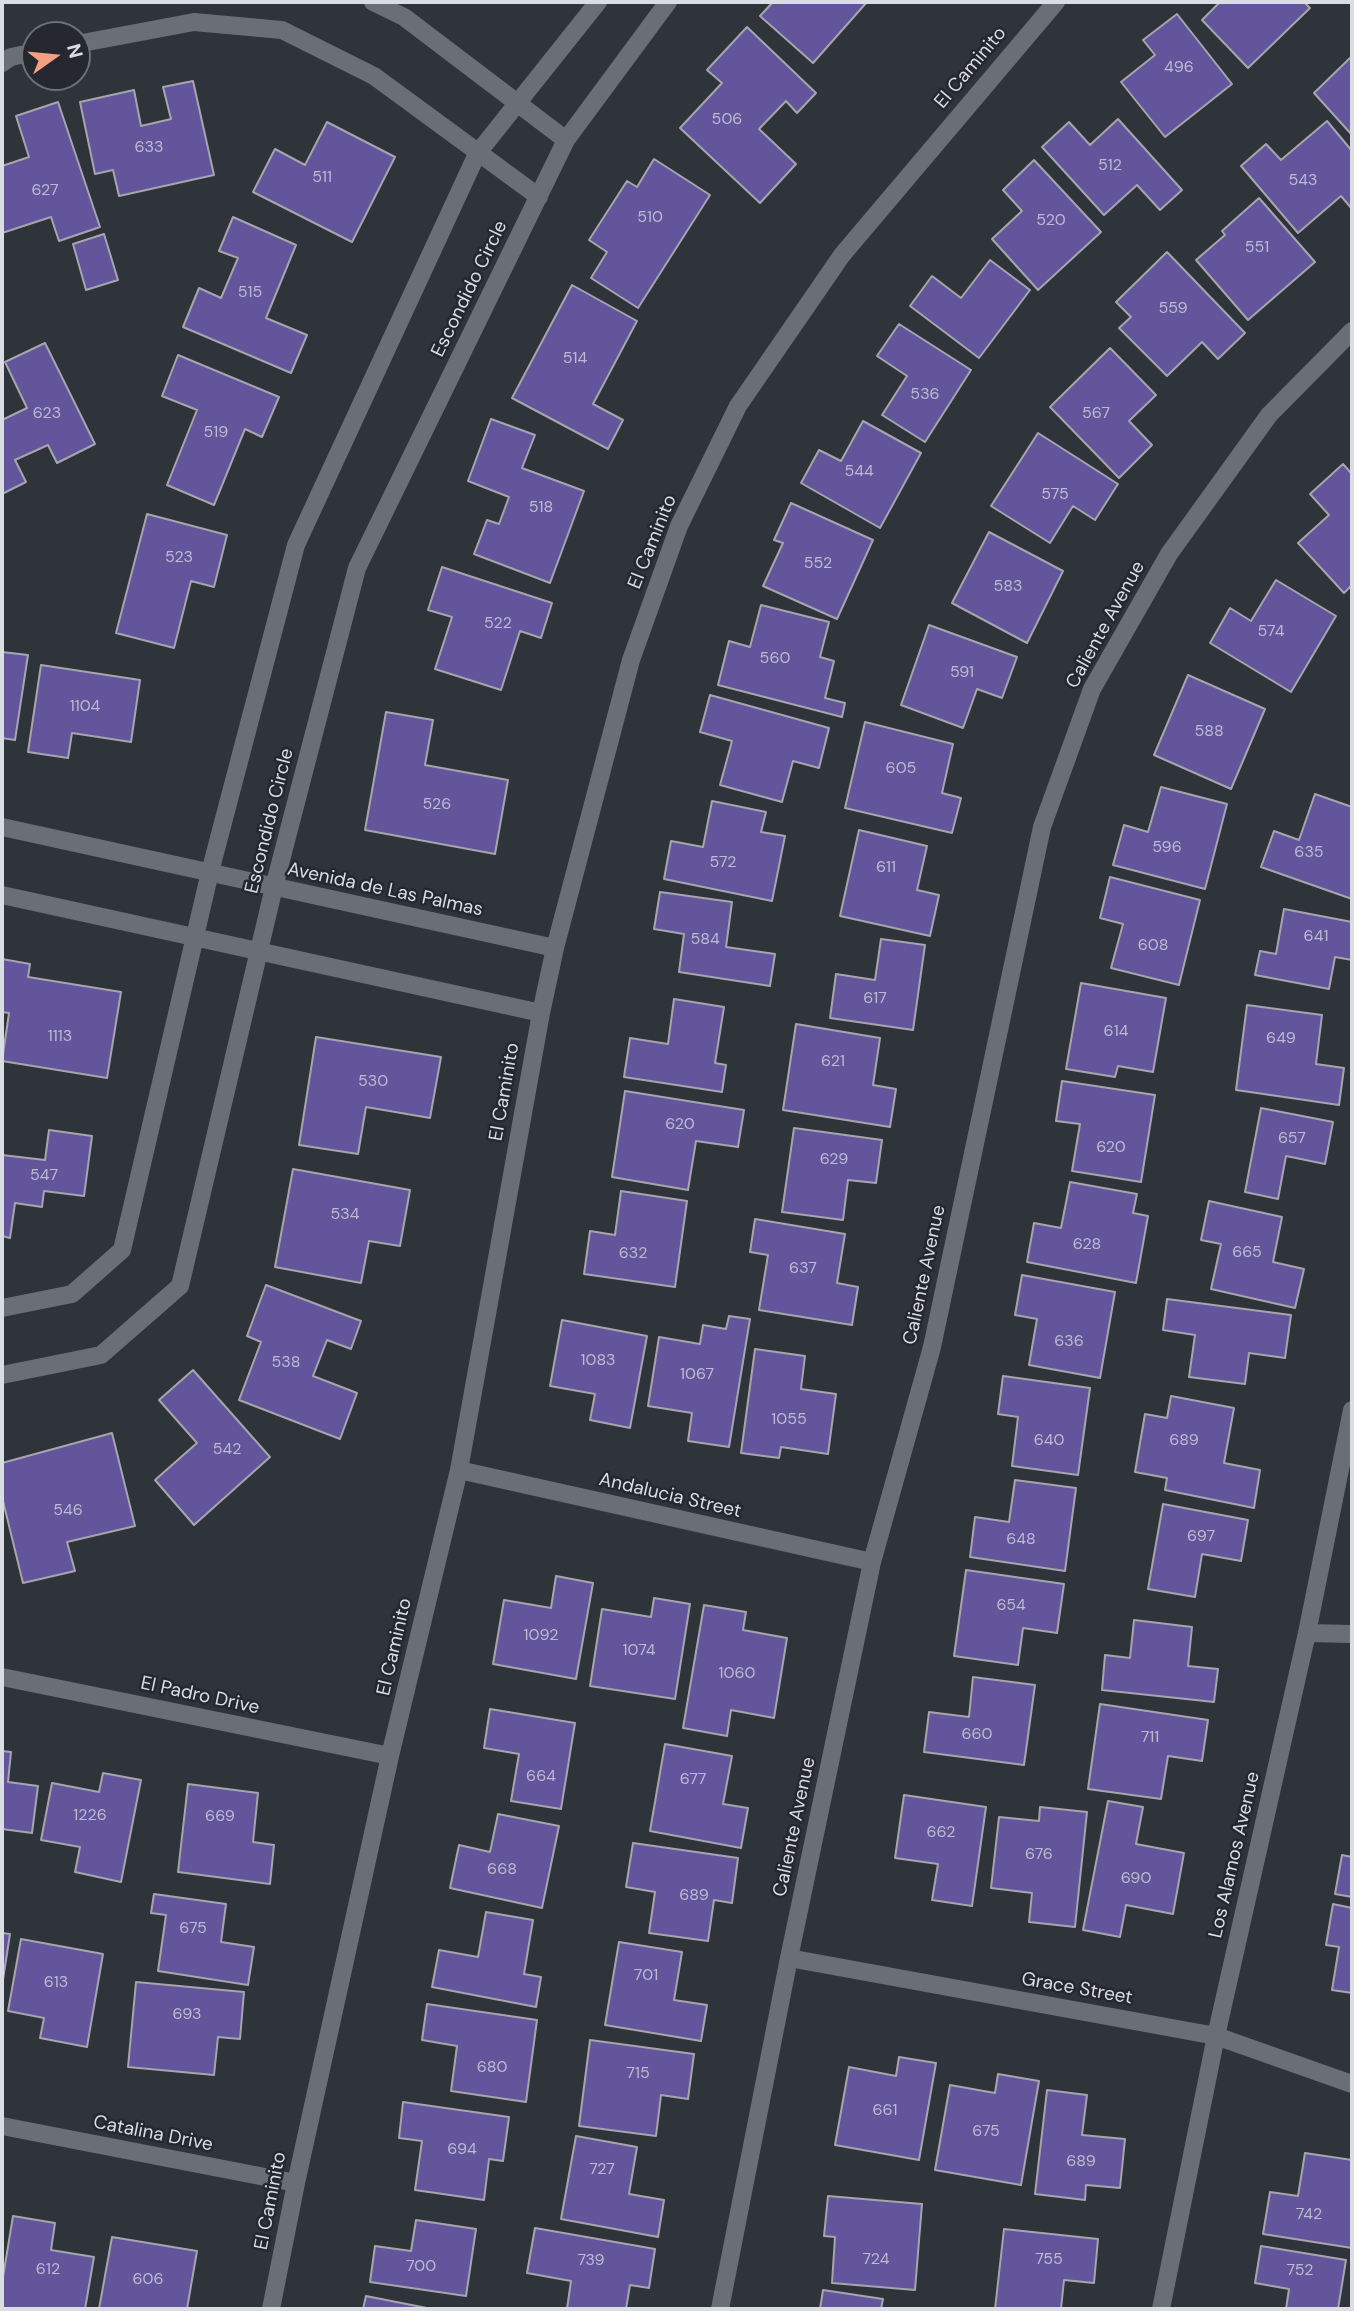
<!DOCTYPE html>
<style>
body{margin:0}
#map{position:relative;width:1354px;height:2311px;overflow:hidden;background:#2f333a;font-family:"DM Sans",sans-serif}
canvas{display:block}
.frame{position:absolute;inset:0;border:4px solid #dadde1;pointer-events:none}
.north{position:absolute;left:21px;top:21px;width:70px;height:70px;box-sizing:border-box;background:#25292f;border:2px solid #6d7176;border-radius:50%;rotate:75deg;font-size:19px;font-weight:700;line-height:28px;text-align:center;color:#dadde1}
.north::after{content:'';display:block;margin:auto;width:24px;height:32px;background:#f39f82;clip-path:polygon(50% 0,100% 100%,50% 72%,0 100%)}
</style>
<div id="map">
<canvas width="1354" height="2311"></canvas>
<div class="frame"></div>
<div class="north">N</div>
</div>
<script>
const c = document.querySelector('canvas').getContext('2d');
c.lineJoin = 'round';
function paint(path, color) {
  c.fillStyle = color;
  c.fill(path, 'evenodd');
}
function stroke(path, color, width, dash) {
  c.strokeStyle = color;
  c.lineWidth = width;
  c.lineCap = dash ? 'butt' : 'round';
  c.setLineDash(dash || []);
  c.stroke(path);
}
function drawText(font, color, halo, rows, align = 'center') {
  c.font = font + ' "DM Sans",sans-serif';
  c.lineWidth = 5;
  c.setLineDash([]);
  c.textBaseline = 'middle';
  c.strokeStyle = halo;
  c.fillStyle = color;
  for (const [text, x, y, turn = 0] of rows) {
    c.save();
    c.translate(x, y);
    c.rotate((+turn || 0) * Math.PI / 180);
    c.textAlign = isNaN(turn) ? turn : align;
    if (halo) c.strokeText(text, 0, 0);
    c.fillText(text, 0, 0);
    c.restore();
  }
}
const building = new Path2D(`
 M773,2H867L813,63L760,16Z
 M1220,2H1304L1310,8L1248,68L1202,20Z
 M1177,14L1232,84L1165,137L1121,82L1155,55L1143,40Z
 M747,27L816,93L797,113L786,101L759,129L796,164L760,203L680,128L722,83L707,70Z
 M1352,56V135L1314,93Z
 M193,81L214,175L119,196L113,170L95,174L80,102L134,90L141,126L171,119L163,87Z
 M58,102L100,227L59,241L51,217L2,233V166L29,157L16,116Z
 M1118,119L1182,190L1160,210L1137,185L1104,215L1042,147L1069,122L1090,145Z
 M1327,121L1352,151V209L1341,196L1298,233L1241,166L1266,144L1281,160Z
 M327,122L395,157L352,242L253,192L275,149L305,165Z
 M654,159L710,195L638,308L591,278L607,252L589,240L627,181L637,187Z
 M1034,160L1101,232L1038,290L992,239L1022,211L1003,190Z
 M1259,198L1315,262L1248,320L1196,260L1225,235L1222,231Z
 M233,217L296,245L266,318L307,335L291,373L183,327L199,288L221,298L238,258L219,251Z
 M104,234L118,280L86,290L73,244Z
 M1167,252L1245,333L1218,359L1202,342L1167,376L1119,328L1131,317L1116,302Z
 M990,260L1030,290L979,358L910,306L932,276L961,298Z
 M572,285L637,321L593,404L623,420L608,449L512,398Z
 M899,324L971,370L925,442L882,415L907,376L877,356Z
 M45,343L95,444L57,463L48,445L15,460L26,482L2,494V420L27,408L5,362Z
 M1110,348L1156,395L1129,421L1152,445L1119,478L1050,407Z
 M178,355L279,397L262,437L245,429L214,505L167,485L197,410L162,396Z
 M491,419L535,435L522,468L584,491L550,583L474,554L487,520L499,524L509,497L468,481Z
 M863,421L921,453L880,528L801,483L819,450L841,461Z
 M1038,433L1118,484L1095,520L1073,506L1050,543L991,506Z
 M1343,464L1352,474V585L1344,593L1298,543L1329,515L1310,494Z
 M791,503L873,540L837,619L763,586L783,543L774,540Z
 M147,514L227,535L214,587L191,581L174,648L116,633Z
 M989,532L1063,571L1027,643L952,603Z
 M442,567L552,603L541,638L520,631L501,690L435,669L452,617L428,610Z
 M1276,580L1336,616L1291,692L1210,643L1230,608L1251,621Z
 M761,605L829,622L820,657L834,661L825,698L845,703L842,717L718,685L729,641L750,647Z
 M929,625L1017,657L1002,698L977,689L963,728L901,705Z
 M2,652L28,655L15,740L2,738Z
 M41,665L140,680L131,742L72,733L68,758L28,752Z
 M1188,675L1265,709L1231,789L1154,755Z
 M710,695L829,728L819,768L793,761L782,802L720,785L732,741L700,732Z
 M386,712L433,720L425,765L508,780L495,854L365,830Z
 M865,722L953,744L942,793L961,798L952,833L845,808Z
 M1161,787L1227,804L1205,889L1113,865L1124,825L1148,832Z
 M1315,794L1352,807V899L1261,867L1274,831L1299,840Z
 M712,801L766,812L761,832L785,836L772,901L664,879L671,841L703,847Z
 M859,830L927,846L917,890L939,895L930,936L840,916Z
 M1110,877L1200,900L1179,985L1111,968L1123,924L1100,918Z
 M660,892L732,902L726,947L775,954L770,986L679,972L684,934L654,929Z
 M1284,909L1352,922V960L1335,957L1329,989L1255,975L1260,951L1276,954Z
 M881,939L925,945L913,1030L830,1018L836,974L875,980Z
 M2,959L30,964L28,977L121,992L107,1078L2,1061L9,1013L2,1012Z
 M1081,983L1166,998L1153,1072L1118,1066L1115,1077L1066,1069Z
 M674,999L724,1007L715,1063L726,1065L722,1092L624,1077L630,1038L668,1044Z
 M1247,1005L1322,1015L1316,1064L1344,1068L1339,1105L1236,1090Z
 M796,1024L880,1038L873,1085L896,1089L890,1127L783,1110Z
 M316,1037L441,1057L430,1118L366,1107L358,1154L299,1145Z
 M1062,1081L1155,1095L1141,1182L1072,1171L1080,1124L1056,1121Z
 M625,1091L744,1110L738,1147L696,1141L688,1190L612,1177Z
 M1261,1108L1333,1122L1325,1164L1286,1156L1278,1199L1245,1192Z
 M794,1128L882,1140L876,1183L848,1180L843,1220L782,1212Z
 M49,1130L92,1136L84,1196L44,1191L42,1207L15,1203L10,1238L2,1236V1155L45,1160Z
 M293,1169L410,1190L400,1246L369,1241L361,1283L275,1267Z
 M1070,1182L1137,1194L1133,1213L1148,1216L1136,1283L1027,1262L1034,1223L1061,1228Z
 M621,1191L687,1201L675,1287L584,1274L590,1231L615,1235Z
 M1209,1201L1282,1217L1273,1262L1304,1269L1295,1308L1211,1289L1221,1244L1201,1240Z
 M755,1219L845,1234L837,1283L858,1287L852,1325L759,1310L768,1255L750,1252Z
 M1022,1275L1115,1292L1100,1378L1029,1365L1037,1319L1015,1315Z
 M266,1285L361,1321L351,1349L327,1340L313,1376L357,1393L340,1439L239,1400L261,1342L247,1336Z
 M1167,1299L1291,1315L1285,1358L1249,1353L1245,1384L1189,1377L1195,1335L1163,1330Z
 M729,1316L750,1319L729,1447L688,1441L692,1413L648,1406L659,1337L700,1344L703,1325L726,1329Z
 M562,1320L647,1336L630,1428L590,1420L595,1394L550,1386Z
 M755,1349L805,1356L801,1389L836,1394L828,1454L781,1447L779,1458L741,1453Z
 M193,1370L270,1457L194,1525L155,1480L197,1443L159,1400Z
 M1003,1376L1090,1388L1078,1475L1012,1466L1018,1417L998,1414Z
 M1171,1396L1234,1408L1224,1463L1260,1470L1254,1508L1165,1490L1167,1478L1135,1472L1145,1414L1167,1418Z
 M112,1433L135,1526L67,1542L75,1571L23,1583L2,1497V1463Z
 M1015,1480L1076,1488L1065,1571L970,1557L975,1517L1009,1522Z
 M1163,1504L1248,1520L1241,1561L1202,1554L1195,1597L1148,1589Z
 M966,1570L1064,1584L1057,1633L1023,1628L1018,1665L954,1656Z
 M556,1576L593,1583L576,1679L493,1664L504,1600L551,1608Z
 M654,1598L690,1604L675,1699L590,1686L602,1609L651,1617Z
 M704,1605L746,1612L743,1630L787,1638L774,1718L731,1710L727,1736L683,1728Z
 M1134,1620L1192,1627L1188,1666L1218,1669L1214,1702L1102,1690L1105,1655L1130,1658Z
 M973,1677L1035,1685L1024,1765L924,1752L929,1712L969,1717Z
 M1100,1704L1208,1720L1202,1761L1168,1756L1161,1799L1088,1789Z
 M490,1709L575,1723L561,1809L511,1801L519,1754L484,1748Z
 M665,1744L732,1756L723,1804L748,1808L741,1848L650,1831Z
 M2,1751L11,1752L8,1782L38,1786L32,1833L2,1829Z
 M103,1773L141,1780L121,1882L75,1872L80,1847L41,1840L52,1783L99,1792Z
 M188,1784L258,1793L253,1842L274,1845L270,1884L178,1872Z
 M904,1795L986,1807L972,1906L932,1900L938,1864L895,1858Z
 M1108,1801L1143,1807L1136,1844L1184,1853L1173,1914L1126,1905L1120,1937L1083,1930Z
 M1040,1807L1087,1812L1075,1927L1029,1922L1032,1893L991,1888L999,1817L1039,1821Z
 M498,1814L559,1826L542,1908L450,1888L459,1845L490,1852Z
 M633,1843L738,1858L732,1903L714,1900L708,1941L649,1933L655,1892L626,1887Z
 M1342,1855L1352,1857V1897L1335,1894Z
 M154,1894L226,1904L221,1942L254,1947L248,1985L158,1971L166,1915L151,1913Z
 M1333,1904L1352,1908V1993L1332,1990L1339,1947L1326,1945Z
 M486,1912L533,1920L524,1974L541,1977L536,2007L432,1987L439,1950L478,1957Z
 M2,1933L10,1934L2,1986Z
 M21,1939L103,1954L87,2047L40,2038L44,2018L8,2011Z
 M619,1942L682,1952L674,2000L707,2005L701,2041L605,2025Z
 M136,1982L244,1992L240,2039L218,2037L214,2075L128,2067Z
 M427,2004L537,2020L526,2102L451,2091L457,2046L422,2040Z
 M590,2040L694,2054L688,2099L661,2095L656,2136L579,2126Z
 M899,2057L936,2063L919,2160L835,2145L849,2067L896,2076Z
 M998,2074L1039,2081L1021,2185L935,2170L950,2085L995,2093Z
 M1047,2090L1087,2095L1082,2135L1125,2139L1120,2188L1086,2185L1085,2200L1035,2194Z
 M403,2102L509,2117L503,2161L489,2159L484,2200L415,2190L422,2141L399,2138Z
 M576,2136L637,2147L629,2194L664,2200L658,2237L561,2219Z
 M1305,2153L1352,2160V2248L1263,2234L1270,2192L1298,2196Z
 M828,2196L922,2204L915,2290L832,2283L835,2237L824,2236Z
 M13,2216L55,2223L51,2250L94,2257L85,2309H2V2283Z
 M416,2220L476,2229L466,2296L370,2282L375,2246L411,2251Z
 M535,2228L655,2249L649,2288L630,2285L626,2309H567L571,2281L527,2273Z
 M1004,2229L1098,2239L1094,2283L1064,2280L1061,2309H995Z
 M112,2237L197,2251L187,2309H99Z
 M1261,2246L1346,2260L1338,2309H1286L1289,2289L1255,2283Z
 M823,2290L883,2299L881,2309H820Z
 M366,2296L432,2309H363Z`);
paint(building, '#62559b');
stroke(building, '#a6a5ae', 2);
stroke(new Path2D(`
 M373,2L404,17L566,140
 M77,44L194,22L282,30L374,76L539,197
 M2,63L11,57L35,52
 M2,827L555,948
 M2,895L541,1013
 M2,1308L72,1294L122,1250L210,872L296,545L477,154L598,2
 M2,1375L101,1355L180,1286L274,887L357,568L566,140L668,2
 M459,1470L872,1562
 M1307,1633L1352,1634
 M2,1677L390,1756
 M789,1958L1216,2036L1352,2084
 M2,2126L296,2183
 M271,2309L296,2183L390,1756L459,1470L541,1013L555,948L631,660L679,526L738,406L842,255L1056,2
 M720,2309L789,1958L872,1562L932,1347L1042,827L1092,689L1169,554L1269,415L1352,331
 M1161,2309L1216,2036L1307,1633L1352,1410`), '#6a6f76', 18);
drawText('16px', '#bcbbd0', null, [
 ["496",1179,68],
 ["506",727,120],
 ["633",149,148],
 ["512",1110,166],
 ["511",322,178],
 ["543",1303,181],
 ["627",45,191],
 ["510",650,218],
 ["520",1051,221],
 ["551",1257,248],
 ["515",250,293],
 ["559",1173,309],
 ["514",575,359],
 ["536",925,395],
 ["623",47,414],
 ["567",1096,414],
 ["519",216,433],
 ["544",859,472],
 ["575",1055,495],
 ["518",541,508],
 ["523",179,558],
 ["552",818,564],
 ["583",1008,587],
 ["522",498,624],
 ["574",1271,632],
 ["560",775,659],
 ["591",962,673],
 ["1104",85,707],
 ["588",1209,732],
 ["605",901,769],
 ["526",437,805],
 ["596",1167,848],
 ["635",1309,853],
 ["572",723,863],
 ["611",886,868],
 ["641",1316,937],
 ["584",705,940],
 ["608",1153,946],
 ["617",875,999],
 ["614",1116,1032],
 ["1113",60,1037],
 ["649",1281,1039],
 ["621",833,1062],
 ["530",373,1082],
 ["620",680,1125],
 ["657",1292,1139],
 ["620",1111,1148],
 ["629",834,1160],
 ["547",44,1176],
 ["534",345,1215],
 ["628",1087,1245],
 ["665",1247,1253],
 ["632",633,1254],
 ["637",803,1269],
 ["636",1069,1342],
 ["1083",598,1361],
 ["538",286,1363],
 ["1067",697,1375],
 ["1055",789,1420],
 ["640",1049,1441],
 ["689",1184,1441],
 ["542",227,1450],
 ["546",68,1511],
 ["697",1201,1537],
 ["648",1021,1540],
 ["654",1011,1606],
 ["1092",541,1636],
 ["1074",639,1651],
 ["1060",737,1674],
 ["660",977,1735],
 ["711",1150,1738],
 ["664",541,1777],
 ["677",693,1780],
 ["1226",90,1816],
 ["669",220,1817],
 ["662",941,1833],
 ["676",1039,1855],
 ["668",502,1870],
 ["690",1136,1879],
 ["689",694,1896],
 ["675",193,1929],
 ["701",646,1976],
 ["613",56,1983],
 ["693",187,2015],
 ["680",492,2068],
 ["715",638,2074],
 ["661",885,2111],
 ["675",986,2132],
 ["694",462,2150],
 ["689",1081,2162],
 ["727",602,2170],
 ["742",1309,2215],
 ["724",876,2260],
 ["755",1049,2260],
 ["739",591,2261],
 ["700",421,2267],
 ["612",48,2270],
 ["752",1300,2271],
 ["606",148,2280]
]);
drawText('19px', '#dadde1', '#25292f', [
 ["El Caminito",971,68,-50],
 ["Escondido Circle",470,289,-64],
 ["El Caminito",653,542,-68],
 ["Caliente Avenue",1106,625,-61],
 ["Escondido Circle",270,821,-76],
 ["Avenida de Las Palmas",385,890,12],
 ["El Caminito",505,1092,-80],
 ["Caliente Avenue",925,1275,-78],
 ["Andalucia Street",670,1496,13],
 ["El Caminito",395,1647,-77],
 ["El Padro Drive",200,1696,12],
 ["Caliente Avenue",795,1827,-78],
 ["Los Alamos Avenue",1235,1855,-77],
 ["Grace Street",1077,1989,10],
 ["Catalina Drive",153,2134,11],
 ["El Caminito",271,2201,-79]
]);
</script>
